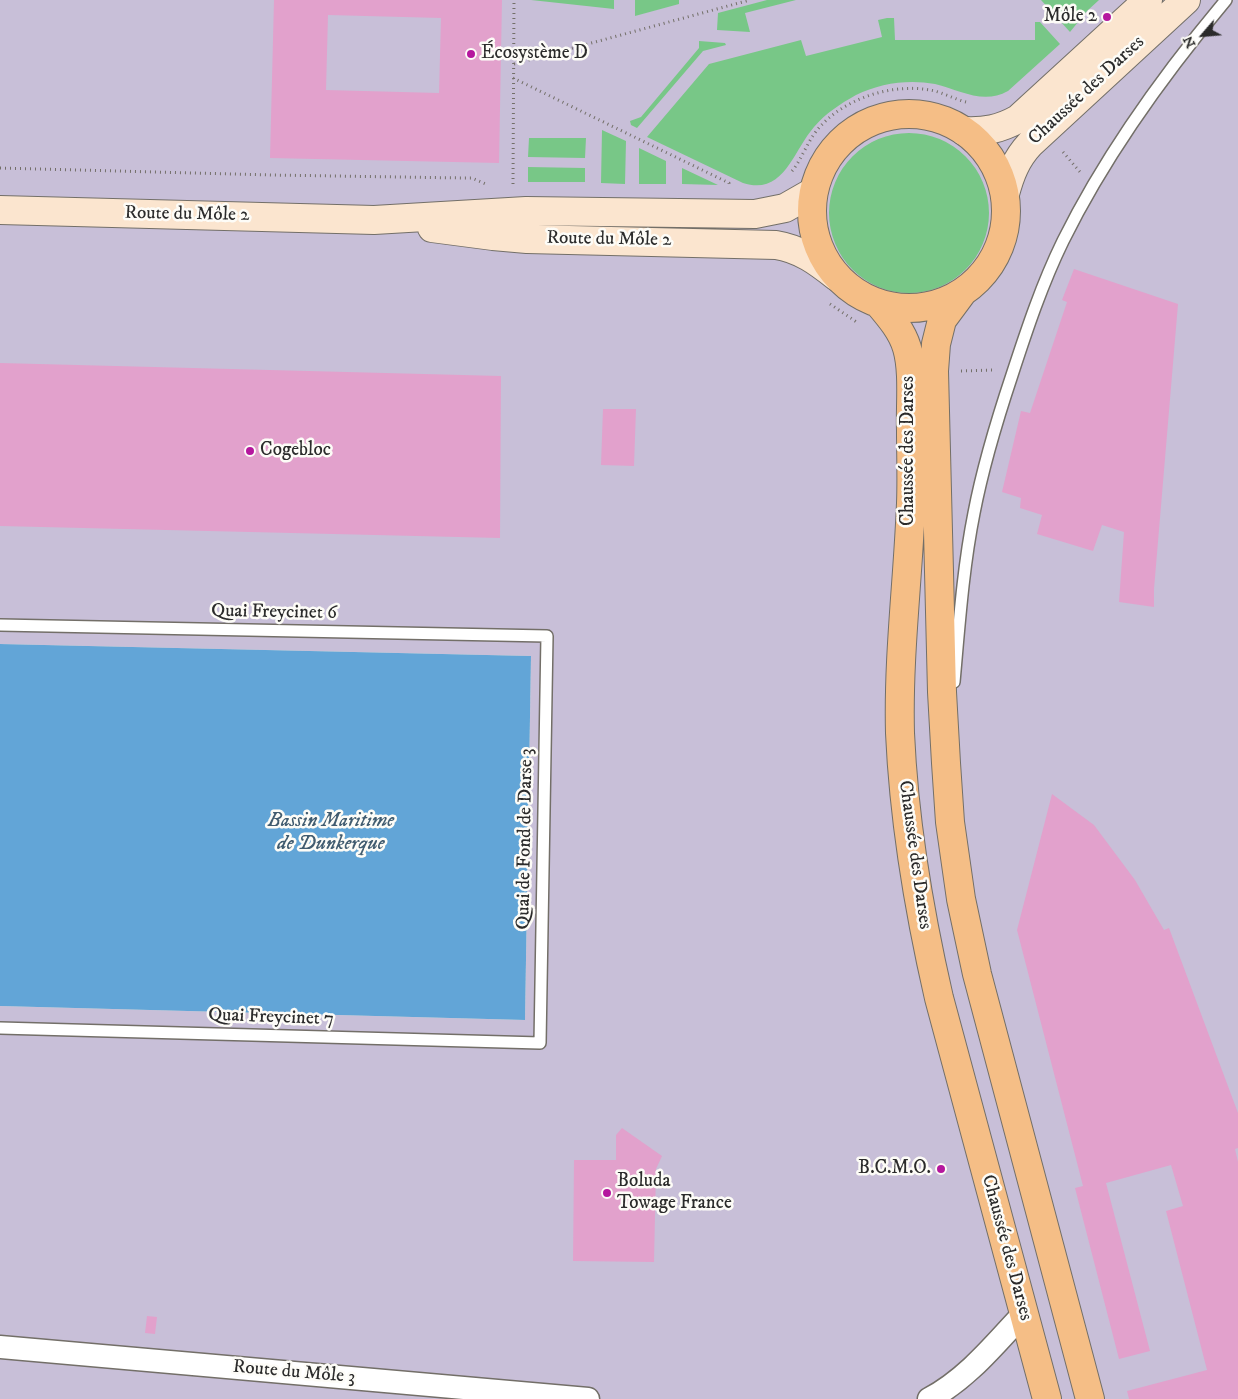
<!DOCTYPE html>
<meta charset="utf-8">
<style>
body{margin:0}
#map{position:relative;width:1238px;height:1399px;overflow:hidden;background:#f8ecda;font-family:"IM FELL DW Pica",serif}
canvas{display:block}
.north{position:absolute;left:1178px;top:10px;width:50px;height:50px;-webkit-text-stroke:4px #fdfcf7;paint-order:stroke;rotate:243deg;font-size:14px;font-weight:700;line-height:20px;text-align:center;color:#2b2b2b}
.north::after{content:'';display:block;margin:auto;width:18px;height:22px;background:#2b2b2b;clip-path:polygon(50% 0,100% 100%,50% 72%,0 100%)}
</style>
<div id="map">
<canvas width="1238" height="1399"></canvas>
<div class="north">N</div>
</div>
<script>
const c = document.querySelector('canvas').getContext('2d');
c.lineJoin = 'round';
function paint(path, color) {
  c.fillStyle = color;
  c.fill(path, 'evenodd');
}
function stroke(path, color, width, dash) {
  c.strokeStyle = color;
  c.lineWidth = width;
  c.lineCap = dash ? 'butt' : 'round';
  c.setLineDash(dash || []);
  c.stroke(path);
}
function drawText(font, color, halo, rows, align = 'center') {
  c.font = font + ' "IM FELL DW Pica",serif';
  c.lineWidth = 5;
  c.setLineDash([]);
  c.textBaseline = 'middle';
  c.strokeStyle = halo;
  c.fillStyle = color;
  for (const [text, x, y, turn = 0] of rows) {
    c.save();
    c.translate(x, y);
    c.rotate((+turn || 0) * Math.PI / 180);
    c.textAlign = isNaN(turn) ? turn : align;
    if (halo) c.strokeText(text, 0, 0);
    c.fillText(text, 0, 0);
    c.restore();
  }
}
paint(new Path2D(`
 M0,0H1238V1399H0V1006L525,1020L531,656L0,644Z`), '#c8bfd8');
paint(new Path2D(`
 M531,0H614V9Z
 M635,0H679V4L635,16Z
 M767,0H796L745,13L750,32L717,30L718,13Z
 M1041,0H1099L1087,11L1070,32Z
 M887,18H894L895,40H1035V22H1040L1060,44L1008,91C983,105 960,90 935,84C909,79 880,83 856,95C840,104 826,113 814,127C793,151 784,196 743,183L647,137L709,64L801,40L806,56L882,37L878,20Z
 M699,41L725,43L726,45L703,51L637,128L631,125L630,121L641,117L699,48Z
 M602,130L626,141L625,184L601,183Z
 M829 213a80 80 0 1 1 160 0a80 80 0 1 1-160 0Z
 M529,138H586L585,158L528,157Z
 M639,148L666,161V184H639Z
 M528,167L585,168V182H528Z
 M682,168L718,185L682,184Z`), '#78c787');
paint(new Path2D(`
 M0,644L531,656L525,1020L0,1006Z`), '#62a5d7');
paint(new Path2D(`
 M274,0H502L499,163L270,158ZM328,15L441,18L439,93L326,90Z
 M1074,269L1178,304L1154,589V607L1119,602L1124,532L1102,525L1093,551L1037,534L1042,515L1020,508L1021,498L1002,492L1021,411L1030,413L1067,302L1062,300Z
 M0,363L501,376L500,538L0,526Z
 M603,409H636L634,466L601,465Z
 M1052,794L1094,825L1135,880L1164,930L1169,928L1238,1113V1148L1235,1149L1238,1162V1399H1129L1127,1391L1207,1370L1166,1211L1183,1206L1171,1165L1106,1183L1150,1351L1119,1359L1075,1188L1083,1186L1017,930Z
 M622,1128L662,1156L656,1169L654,1262L573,1261L574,1160H616V1135Z
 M147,1316L157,1317L155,1334L145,1333Z`), '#e2a1cc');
const lane = new Path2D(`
 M0,625L547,636L540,1043L0,1028
 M954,682C959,626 963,568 974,513C983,466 997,420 1012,375C1027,329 1042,284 1063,241C1106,154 1164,74 1226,0`);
const street = new Path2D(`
 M0,1347L588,1399
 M929,1399C967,1379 995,1344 1024,1313`);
const secondary = new Path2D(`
 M964,131C985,132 1000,129 1018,119L1148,0
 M1005,194C1010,175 1016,159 1030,144L1186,0
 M0,210L374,220L526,211L755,214L785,208L813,192
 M432,228L493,236L527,239L776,245C801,249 818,262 837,277`);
const primary = new Path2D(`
 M812 211a97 97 0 1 1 194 0a97 97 0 1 1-194 0Z
 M962,293L942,320L936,344L934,371L942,692L946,763L950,822L961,899L977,974L1090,1399
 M879,304C890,317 902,331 907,348C914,372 910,406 911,431C911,455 912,479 911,503C908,580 898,656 900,733C904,823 919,911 939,998L1047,1399`);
stroke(lane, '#736f68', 14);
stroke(street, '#736f68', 25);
stroke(secondary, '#736f68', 30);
stroke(primary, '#736f68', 30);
stroke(new Path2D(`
 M514,64L750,0
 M513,78L729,183V186
 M1063,152L1080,172
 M0,168L271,175L464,178H472L488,185
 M792,171C802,159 807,142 818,129C843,99 891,83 930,90C942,92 954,99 966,102
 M513,184L514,0
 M830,304L858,323
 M961,371L994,370`), '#736f68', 3, [1, 4]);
stroke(lane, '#fff', 11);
stroke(street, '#fff', 22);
stroke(secondary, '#fbe5cf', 28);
stroke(primary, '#f5be86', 28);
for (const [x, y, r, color] of [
 [1107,17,5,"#b5179e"],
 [471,54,5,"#b5179e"],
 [250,451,5,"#b5179e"],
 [941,1169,5,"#b5179e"],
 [607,1193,5,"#b5179e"]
]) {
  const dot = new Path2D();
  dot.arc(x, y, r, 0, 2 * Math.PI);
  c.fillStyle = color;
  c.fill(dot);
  stroke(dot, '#fdfcf7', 2);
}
drawText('19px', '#2b2b2b', '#fdfcf7', [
 ["Môle 2",1097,17,"right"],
 ["Écosystème D",481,54],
 ["Cogebloc",260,451],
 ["B.C.M.O.",931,1169,"right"],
 ["Boluda",617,1182],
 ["Towage France",617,1204]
], 'left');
drawText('19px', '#2b2b2b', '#fdfcf7', [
 ["Chaussée des Darses",1087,91,-43],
 ["Route du Môle 2",187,215,1],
 ["Route du Môle 2",609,240,1],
 ["Chaussée des Darses",909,451,-90],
 ["Quai Freycinet 6",274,613,1],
 ["Quai de Fond de Darse 3",526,839,-89],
 ["Chaussée des Darses",914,855,82],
 ["Quai Freycinet 7",271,1018,2],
 ["Chaussée des Darses",1006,1248,75],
 ["Route du Môle 3",294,1373,5]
]);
drawText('italic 20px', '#415c70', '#fdfcf7', [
 ["Bassin Maritime",331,822],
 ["de Dunkerque",331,845]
]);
</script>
